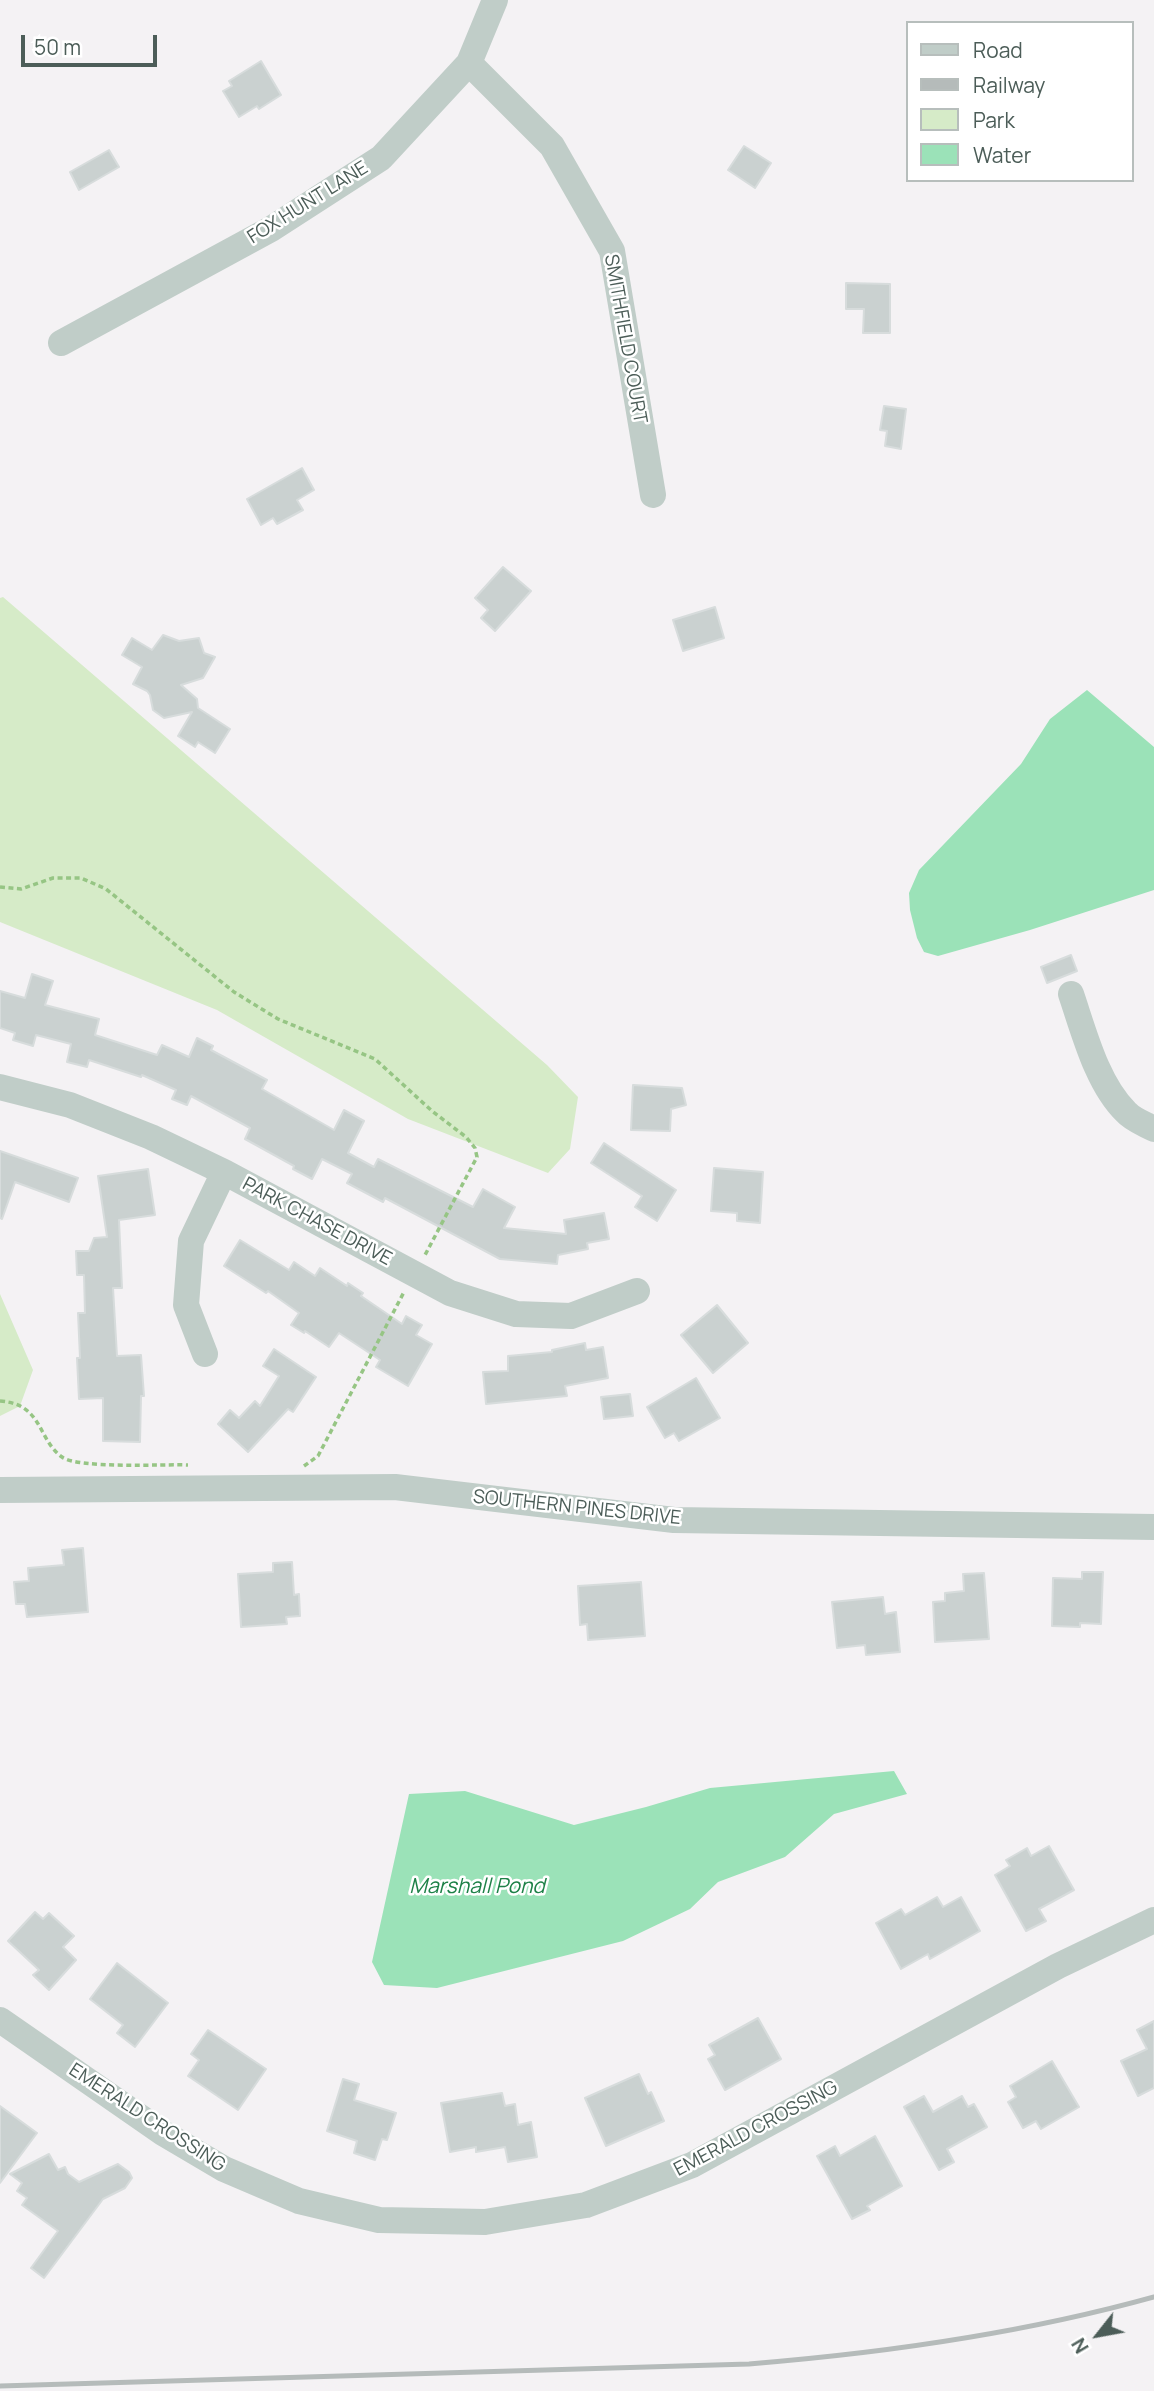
<!DOCTYPE html>
<style>
body{margin:0}
#map{position:relative;width:1154px;height:2391px;overflow:hidden;background:#f4f2f4;font-family:Manrope,sans-serif}
canvas{display:block}
.legend{position:absolute;left:906px;top:21px;width:228px;height:161px;box-sizing:border-box;background:#fff;border:2px solid #b7bebc;margin:0;padding:9px 12px;list-style:none;font-size:21px;color:#4c5d58}
.legend li{display:flex;align-items:center;gap:14px;height:35px}
.legend b{width:35px;border:2px solid #b7bebc}
.north{position:absolute;left:1063px;top:2300px;width:70px;height:70px;-webkit-text-stroke:5px #fff;paint-order:stroke;rotate:239deg;font-size:19px;font-weight:700;line-height:28px;text-align:center;color:#4c5d58}
.north::after{content:'';display:block;margin:auto;width:24px;height:32px;background:#4c5d58;clip-path:polygon(50% 0,100% 100%,50% 72%,0 100%)}
.scale{position:absolute;left:21px;top:35px;width:136px;height:32px;box-sizing:border-box;border:4px solid #4c5d58;border-top:0;padding-left:9px;font-size:21px;line-height:24px;white-space:nowrap;color:#4c5d58;-webkit-text-stroke:5px #fff;paint-order:stroke}
</style>
<div id="map">
<canvas width="1154" height="2391"></canvas>
<ul class="legend">
<li><b style="height:9px;background:#c0cdc8"></b>Road</li>
<li><b style="height:9px;background:#b5bbba"></b>Railway</li>
<li><b style="height:19px;background:#d6ebc8"></b>Park</li>
<li><b style="height:19px;background:#9be2b8"></b>Water</li>
</ul>
<div class="north">N</div>
<div class="scale">50 m</div>
</div>
<script>
const c = document.querySelector('canvas').getContext('2d');
c.lineJoin = 'round';
function paint(path, color) {
  c.fillStyle = color;
  c.fill(path, 'evenodd');
}
function stroke(path, color, width, dash) {
  c.strokeStyle = color;
  c.lineWidth = width;
  c.lineCap = dash ? 'butt' : 'round';
  c.setLineDash(dash || []);
  c.stroke(path);
}
function drawText(font, color, halo, rows, align = 'center') {
  c.font = font + ' Manrope,sans-serif';
  c.lineWidth = 5;
  c.setLineDash([]);
  c.textBaseline = 'middle';
  c.strokeStyle = halo;
  c.fillStyle = color;
  for (const [text, x, y, turn = 0] of rows) {
    c.save();
    c.translate(x, y);
    c.rotate((+turn || 0) * Math.PI / 180);
    c.textAlign = isNaN(turn) ? turn : align;
    if (halo) c.strokeText(text, 0, 0);
    c.fillText(text, 0, 0);
    c.restore();
  }
}
paint(new Path2D(`
 M3,597L547,1065L578,1097L570,1149L548,1173L408,1119L217,1010L0,922V598Z
 M0,1294L33,1370L20,1406L0,1416Z`), '#d6ebc8');
paint(new Path2D(`
 M1087,690L1154,747V890L1030,930L938,956L924,952L917,938L910,910L909,893L919,870L1021,764L1050,719Z
 M894,1771L907,1794L834,1814L785,1857L718,1882L690,1909L623,1941L437,1988L384,1985L372,1962L409,1794L465,1791L574,1825L646,1807L710,1788Z`), '#9be2b8');
const building = new Path2D(`
 M261,61L281,95L259,109L257,106L239,117L223,91L232,86L229,81Z
 M744,146L771,163L755,188L728,170Z
 M109,150L119,167L79,190L70,172Z
 M846,283L890,284V333H863L864,309H846Z
 M884,406L906,409L901,449L885,446L887,431L880,430Z
 M302,468L314,490L297,500L303,510L277,524L273,518L261,525L247,499Z
 M503,567L531,591L495,631L481,618L488,610L475,598Z
 M715,607L724,638L683,651L673,620Z
 M163,635L179,641L199,638L204,653L215,657L203,678L181,685L197,699L198,708L230,729L215,753L198,742L195,747L178,736L192,712L164,718L153,710L150,695L147,691L133,684L142,667L122,655L132,638L152,650Z
 M1071,955L1077,971L1047,983L1041,967Z
 M32,974L53,981L45,1005L99,1019L95,1035L157,1055L162,1045L189,1057L197,1038L213,1046L211,1050L267,1080L262,1089L334,1130L344,1110L364,1121L348,1153L374,1167L378,1159L473,1207L483,1189L515,1207L504,1228L566,1234L564,1220L604,1213L609,1239L587,1243L588,1249L558,1255L557,1264L500,1259L385,1198L383,1202L347,1183L352,1174L322,1159L312,1179L293,1169L294,1166L245,1139L250,1128L191,1096L187,1105L172,1099L176,1090L142,1075L141,1077L89,1060L87,1067L67,1062L71,1044L36,1035L33,1046L13,1040L15,1033L0,1028V991L25,998Z
 M633,1085L682,1088L686,1105L671,1109L670,1131L631,1130Z
 M604,1143L676,1190L657,1221L635,1207L642,1196L591,1163Z
 M0,1151L78,1178L69,1202L15,1182L2,1219L0,1218Z
 M714,1168L763,1172L760,1223L737,1221V1213L711,1211Z
 M148,1169L155,1215L119,1220L122,1288H113L117,1356L141,1355L144,1396H141L140,1442L103,1441V1398L79,1399L77,1358H80L78,1313H85L84,1275H77L76,1251H89L94,1238L107,1237L98,1176Z
 M240,1240L289,1270L294,1262L315,1276L320,1268L347,1286L348,1283L363,1293L361,1296L402,1324L406,1316L422,1325L416,1335L432,1344L408,1386L376,1367L380,1360L339,1333L329,1347L305,1331L304,1333L291,1325L299,1313L268,1291L266,1293L224,1266Z
 M717,1305L748,1343L713,1373L681,1335Z
 M585,1343L586,1350L603,1347L608,1378L565,1386L567,1396L486,1404L483,1372L508,1371V1356L552,1352V1350Z
 M274,1349L316,1377L293,1412L288,1409L248,1452L218,1424L230,1410L239,1418L255,1401L260,1406L279,1376L263,1366Z
 M696,1378L720,1418L679,1441L674,1433L665,1438L647,1407Z
 M630,1394L633,1416L604,1419L601,1397Z
 M83,1548L88,1612L27,1617L25,1604H16L14,1582L29,1581L28,1568L64,1565L62,1550Z
 M292,1562L294,1595L299,1594L300,1616L286,1617L287,1624L241,1627L238,1574L273,1572V1563Z
 M1082,1572H1103L1101,1624L1080,1623V1627L1052,1626L1053,1578L1082,1579Z
 M984,1573L989,1639L935,1642L933,1602L945,1601V1593L964,1591L963,1574Z
 M641,1582L645,1636L588,1640L587,1624L580,1625L578,1586Z
 M883,1597L885,1614L896,1612L900,1652L866,1655L865,1645L837,1648L832,1602Z
 M1049,1846L1074,1890L1039,1909L1046,1921L1026,1931L995,1875L1010,1866L1006,1860L1027,1848L1031,1856Z
 M937,1897L943,1907L961,1897L980,1931L930,1959L928,1954L901,1969L876,1923L901,1909L905,1915Z
 M35,1912L43,1919L49,1913L74,1936L63,1947L76,1960L49,1990L33,1975L39,1970L8,1941Z
 M117,1963L168,2003L135,2047L117,2033L123,2025L90,1999Z
 M758,2018L781,2059L725,2090L708,2059L715,2055L709,2045Z
 M1154,2021V2088L1138,2096L1121,2061L1147,2049L1137,2030Z
 M208,2030L266,2069L238,2110L188,2076L199,2060L191,2054Z
 M1052,2061L1079,2107L1041,2129L1036,2121L1023,2128L1008,2102L1016,2097L1010,2086Z
 M639,2074L648,2094L651,2092L664,2121L606,2146L585,2098Z
 M343,2079L359,2084L354,2100L396,2113L387,2140L382,2139L375,2160L354,2153L357,2141L327,2131Z
 M502,2093L505,2106L515,2104L518,2125L531,2122L537,2157L508,2162L505,2147L476,2152V2147L450,2152L441,2103Z
 M924,2096L933,2112L962,2096L968,2107L974,2104L987,2127L947,2149L954,2162L939,2170L904,2107Z
 M0,2106L37,2133L0,2183Z
 M875,2136L902,2186L867,2206L870,2210L852,2219L817,2156L835,2146L840,2156Z
 M49,2154L58,2170L65,2167L68,2174L79,2182L118,2164L129,2172L132,2178L125,2188L103,2199L44,2278L31,2268L58,2231L22,2205L27,2198L17,2191L22,2183L10,2174Z`);
paint(building, '#cad1d0');
stroke(building, '#d7dcdc', 2);
stroke(new Path2D(`
 M0,887L21,889L53,878H81L106,889L234,992L278,1019L375,1059L432,1111L466,1137L475,1148L477,1157L425,1255
 M0,1401C43,1404 37,1439 62,1457C78,1469 164,1464 188,1465
 M304,1466L318,1456L404,1292`), '#96c584', 3.5, [5, 3.5]);
stroke(new Path2D(`
 M469,63L552,146L612,251L653,495
 M61,343L271,229L381,158L469,63L495,0
 M1071,994C1084,1032 1097,1084 1126,1112C1133,1120 1145,1124 1154,1129
 M0,1087L70,1105L151,1137L224,1172L450,1293L516,1314L571,1316L637,1291
 M205,1354L186,1305L191,1241L224,1172
 M0,1490L395,1487L674,1520L1154,1527
 M0,2020L163,2133L224,2169L299,2201L379,2220L485,2222L586,2205L692,2165L1058,1966L1154,1920`), '#c0cdc8', 26);
stroke(new Path2D(`
 M0,2386L749,2364C886,2353 1021,2334 1154,2297`), '#b5bbba', 5);
drawText('19px', '#4c5d58', '#fff', [
 ["FOX HUNT LANE",308,203,-32],
 ["SMITHFIELD COURT",625,339,80],
 ["PARK CHASE DRIVE",317,1222,28],
 ["SOUTHERN PINES DRIVE",577,1508,6],
 ["EMERALD CROSSING",147,2118,33],
 ["EMERALD CROSSING",756,2129,-28]
]);
drawText('italic 21px', '#1d8147', '#fff', [
 ["Marshall Pond",477,1887]
]);
</script>
